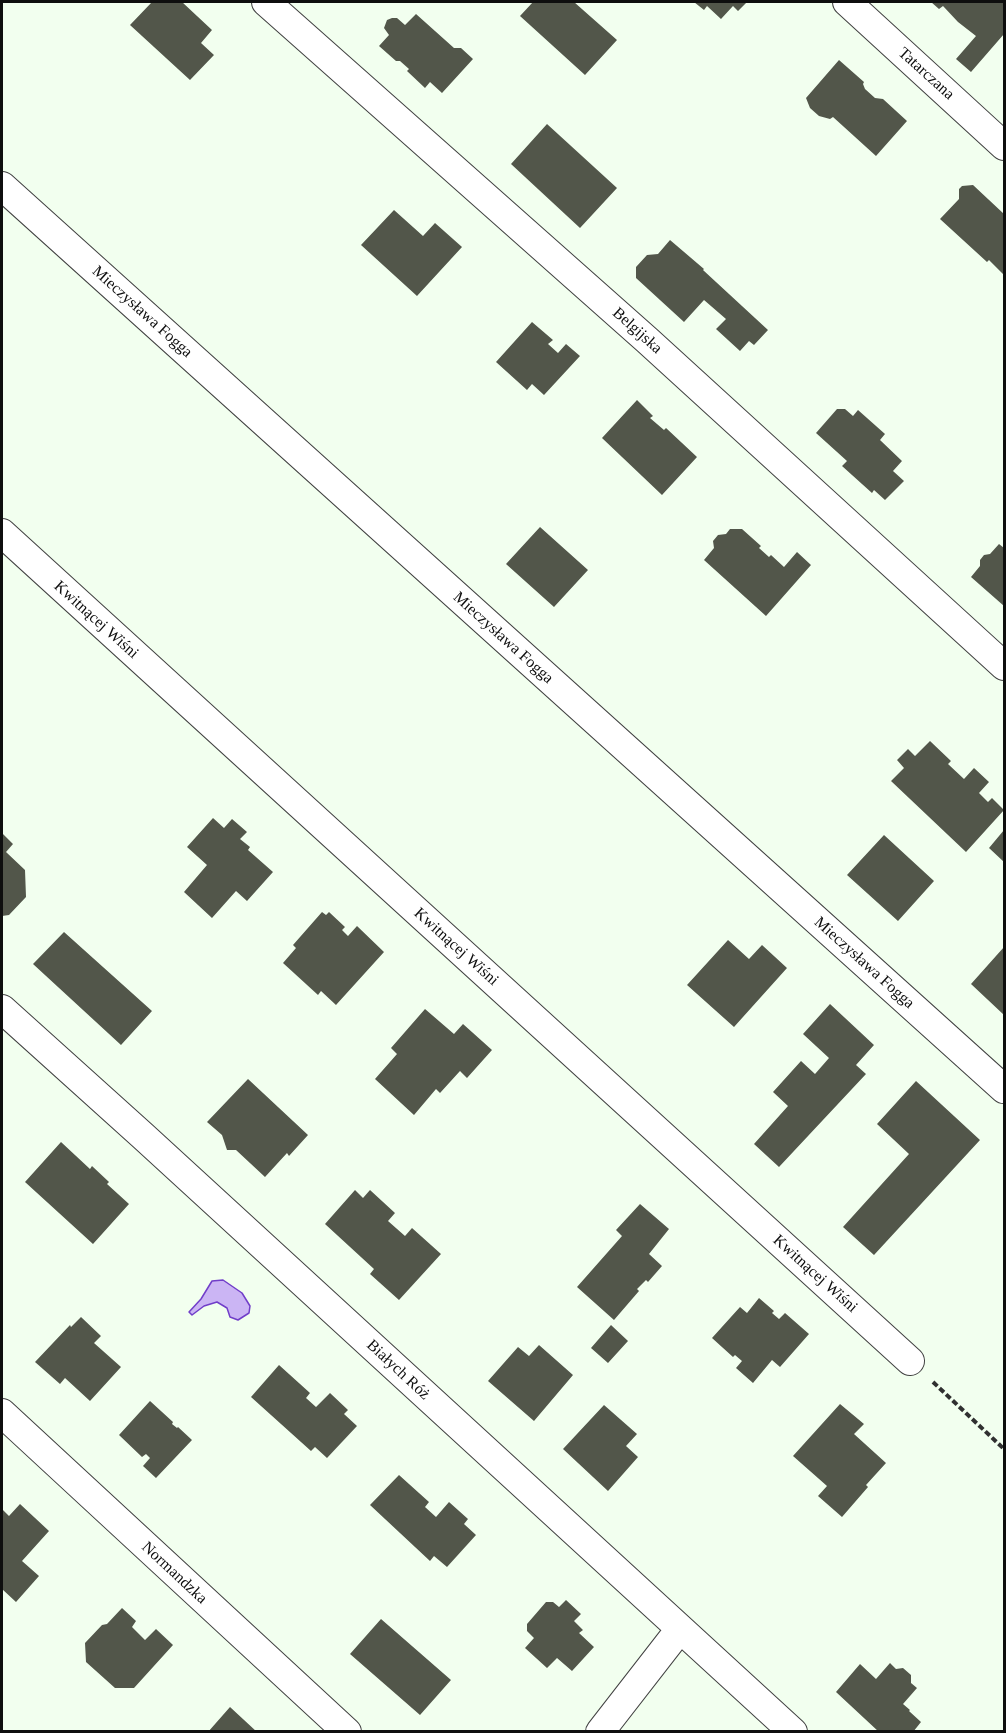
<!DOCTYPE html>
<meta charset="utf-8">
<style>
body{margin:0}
#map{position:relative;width:1006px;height:1733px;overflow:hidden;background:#f2ffef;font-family:Georgia,serif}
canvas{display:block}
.frame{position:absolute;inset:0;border:3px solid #0e0e0e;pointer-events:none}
</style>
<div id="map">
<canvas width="1006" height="1733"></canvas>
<div class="frame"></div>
</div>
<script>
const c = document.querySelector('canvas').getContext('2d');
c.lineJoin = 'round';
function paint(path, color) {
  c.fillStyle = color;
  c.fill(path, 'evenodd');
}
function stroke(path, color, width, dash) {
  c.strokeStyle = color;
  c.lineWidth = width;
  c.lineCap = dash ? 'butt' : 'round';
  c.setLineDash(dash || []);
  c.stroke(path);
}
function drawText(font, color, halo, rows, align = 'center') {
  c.font = font + ' Georgia,serif';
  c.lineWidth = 6;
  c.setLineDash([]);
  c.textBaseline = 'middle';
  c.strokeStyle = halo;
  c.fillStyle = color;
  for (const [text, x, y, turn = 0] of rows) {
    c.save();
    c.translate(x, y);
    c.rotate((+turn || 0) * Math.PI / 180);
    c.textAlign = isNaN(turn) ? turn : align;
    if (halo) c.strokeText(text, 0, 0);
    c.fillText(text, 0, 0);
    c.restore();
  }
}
const water = new Path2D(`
 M223,1280L242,1293L250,1306L249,1313L238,1320L230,1317L227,1308L217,1302L204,1306L192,1315L189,1312L201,1299L212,1281Z`);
paint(water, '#cbb5f4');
stroke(water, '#713ec9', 1.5);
paint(new Path2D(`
 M152,2H182L212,30L201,43L214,55L190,80L130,25Z
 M533,2H574L617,40L585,75L520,16Z
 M694,2H747L738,11L733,6L721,19L707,6L704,10Z
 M931,2H1004V34L971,72L956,59L976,36L958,22L943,6L939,9Z
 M416,14L454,48H461L473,59L442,93L430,82L425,88L407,71L409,69L400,61H396L379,46L389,35L384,28L387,20L392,18H397L405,25Z
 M839,60L864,82L863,84L865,89L875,98L883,99L907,121L876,156L833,117L830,119L819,116L810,108L806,98Z
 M547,124L617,188L580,228L511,164Z
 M973,185L1004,214V275L989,260L987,262L940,219L959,199V189L962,186Z
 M394,210L423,236L435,223L462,247L417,296L361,245Z
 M670,240L704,269L703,270L768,330L754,345L749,341L740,351L716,329L726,319L704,300L684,322L636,278V267L647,255L658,254Z
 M532,322L553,340L548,344L558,353L566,344L580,356L544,395L532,384L527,390L496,362Z
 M637,400L653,416L650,418L664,430L666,428L697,457L662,495L602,438Z
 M837,409H845L853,416L858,410L885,434L880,440L902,461L893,471L904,481L885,500L874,490L872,493L842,466L847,461L816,433Z
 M540,527L588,570L554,607L506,564Z
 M730,529H742L761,546L759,548L769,557L771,555L784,567L797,552L811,565L766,616L704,560L714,548L713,541L718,535L726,534Z
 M999,544L1004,548V606L971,577L980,566V560L984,555L990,554Z
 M930,741L951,761L948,764L964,779L974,768L989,782L979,793L988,802L992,798L1004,810L966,852L891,781L904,768L897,760L908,749L915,756Z
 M213,818L224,828L232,819L247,832L240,839L250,847L248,850L273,872L247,901L236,891L212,918L184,892L207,865L187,847Z
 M1004,830V862L989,848Z
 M2,833L13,844L6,852L25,870L26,897L9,915L2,916Z
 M884,835L934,881L898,921L847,875Z
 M322,912L326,915L329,912L345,927L342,930L348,936L357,926L384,952L336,1005L321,991L318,995L283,963L296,948L293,945Z
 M64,932L152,1011L121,1045L33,964Z
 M728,940L749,959L762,945L787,968L734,1027L687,985Z
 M1004,947V1015L971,984Z
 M830,1004L874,1045L856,1065L866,1074L779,1167L754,1144L788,1106L773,1092L801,1061L815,1074L829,1058L803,1034Z
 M425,1009L454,1034L463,1024L492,1050L467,1078L460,1071L440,1093L436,1089L414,1115L375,1079L397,1054L391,1048Z
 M248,1079L308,1135L289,1156L287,1153L265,1177L236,1150H227L222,1135L207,1122Z
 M916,1081L980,1140L874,1255L843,1227L909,1154L877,1124Z
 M61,1142L90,1169L92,1166L109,1182L107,1184L129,1204L93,1244L25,1182Z
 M355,1190L363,1198L370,1190L395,1213L388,1221L405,1236L412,1228L441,1254L399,1300L370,1274L374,1269L325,1224Z
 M640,1204L669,1229L649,1254L662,1266L648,1282L646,1280L637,1289L639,1291L614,1320L577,1287L622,1236L616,1230Z
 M759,1298L774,1311L772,1313L779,1319L785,1313L809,1334L780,1367L772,1360L753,1383L736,1368L742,1361L735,1355L733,1357L712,1338L740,1307L747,1313Z
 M81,1317L101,1336L94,1343L121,1367L90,1401L65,1378L60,1384L35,1362L70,1325L71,1327Z
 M611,1325L628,1341L608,1363L591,1348Z
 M539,1345L573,1375L534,1421L488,1381L518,1347L529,1356Z
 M279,1365L310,1393L306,1398L316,1407L330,1393L348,1410L344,1414L357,1426L327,1458L315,1447L311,1451L251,1397Z
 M150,1401L173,1422L172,1424L177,1428L178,1427L192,1440L156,1478L143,1466L150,1458L146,1454L142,1457L119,1435Z
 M840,1404L864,1424L854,1434L886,1463L866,1485L868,1487L842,1517L818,1496L827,1486L793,1456Z
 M604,1405L637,1434L626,1446L638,1457L608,1491L563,1449Z
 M399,1475L429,1502L425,1507L436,1517L449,1502L468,1519L464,1524L476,1535L447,1567L434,1556L430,1561L370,1505Z
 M20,1504L49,1531L22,1561L39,1576L16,1602L2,1589V1509L9,1516Z
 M566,1600L581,1614L574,1621L583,1630L579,1633L594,1647L572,1671L557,1658L547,1668L525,1648L534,1638L527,1631V1624L546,1602H553L559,1607Z
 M122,1608L136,1621L132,1627L145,1640L156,1629L173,1645L134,1688H115L86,1662L85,1643L102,1625L107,1624Z
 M381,1619L451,1680L420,1715L350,1654Z
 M890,1663L896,1669L903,1668L911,1675V1683L917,1688L903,1704L910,1710L909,1711L921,1722L913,1732H879L836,1692L860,1664L876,1679Z
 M230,1707L257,1732H208Z`), '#52564a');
const street = new Path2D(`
 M266,2L647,340L1004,666
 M847,2L1004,146
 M2,186L1004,1089
 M2,533L910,1361
 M2,1009L143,1136L793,1732
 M2,1413L347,1732
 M600,1732L680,1629`);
stroke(street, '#414141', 30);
stroke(new Path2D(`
 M933,1382L1004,1449`), '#303030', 4, [6, 3]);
stroke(street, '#fff', 28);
drawText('16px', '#0e0e0e', '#fff', [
 ["Tatarczana",926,74,42],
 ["Mieczysława Fogga",142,312,42],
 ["Belgijska",637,331,42],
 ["Kwitnącej Wiśni",96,620,42],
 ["Mieczysława Fogga",503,638,42],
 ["Kwitnącej Wiśni",456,947,42],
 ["Mieczysława Fogga",864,963,42],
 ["Kwitnącej Wiśni",815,1274,42],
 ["Białych Róż",398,1370,43],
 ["Normandzka",174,1573,43]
]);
</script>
